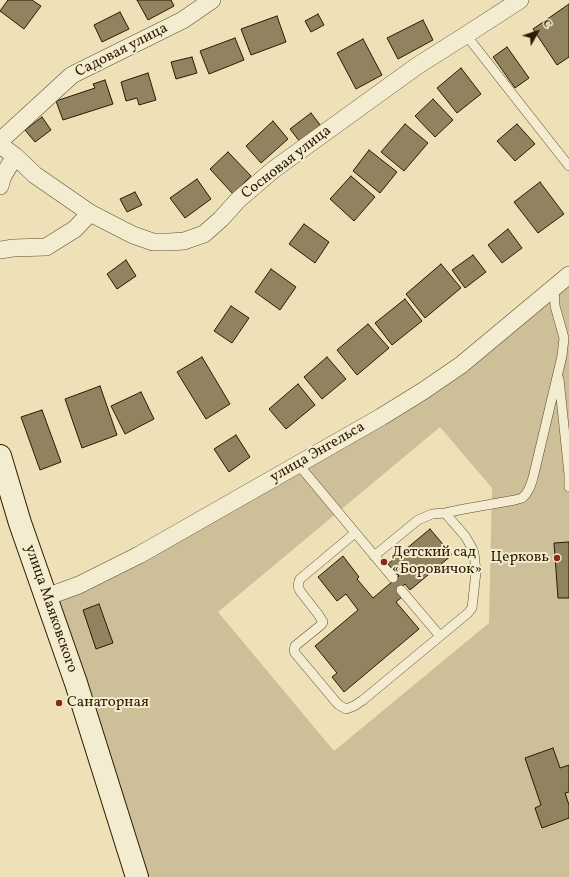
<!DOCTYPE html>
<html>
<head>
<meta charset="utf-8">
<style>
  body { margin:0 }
  #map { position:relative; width:569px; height:877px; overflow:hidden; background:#eee1b7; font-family:Vollkorn,serif }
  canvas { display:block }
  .north { position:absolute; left:517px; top:12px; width:40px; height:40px; -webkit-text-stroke:3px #f4ecd0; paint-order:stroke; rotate:50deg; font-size:11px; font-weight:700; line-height:16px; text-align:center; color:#2c1b01 }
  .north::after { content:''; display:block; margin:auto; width:14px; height:18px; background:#2c1b01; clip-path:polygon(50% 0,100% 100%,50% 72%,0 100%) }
</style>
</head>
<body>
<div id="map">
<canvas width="569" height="877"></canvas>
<div class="north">С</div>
</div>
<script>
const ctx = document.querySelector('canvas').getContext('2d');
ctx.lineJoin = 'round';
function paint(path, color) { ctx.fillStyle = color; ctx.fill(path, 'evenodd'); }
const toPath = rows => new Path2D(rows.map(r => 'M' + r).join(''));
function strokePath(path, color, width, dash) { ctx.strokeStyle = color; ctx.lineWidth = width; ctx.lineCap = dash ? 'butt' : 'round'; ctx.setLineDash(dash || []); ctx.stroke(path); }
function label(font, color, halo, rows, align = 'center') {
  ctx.font = font + ' Vollkorn,serif'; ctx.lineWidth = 4; ctx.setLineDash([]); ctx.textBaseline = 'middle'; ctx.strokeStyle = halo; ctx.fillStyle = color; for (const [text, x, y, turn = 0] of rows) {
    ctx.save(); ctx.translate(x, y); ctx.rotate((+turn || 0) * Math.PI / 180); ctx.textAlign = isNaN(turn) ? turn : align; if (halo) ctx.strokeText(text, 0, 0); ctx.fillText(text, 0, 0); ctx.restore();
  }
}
paint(toPath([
  [569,275,569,877,137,877,46,597,381,417],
  [440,427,492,488,489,623,334,751,218,612]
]), '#cdbf98');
const building = toPath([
  [8,0,32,0,41,6,24,29,0,11,8,0],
  [137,0,171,0,174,6,148,20,137,0],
  [569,4,569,57,557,65,533,29,569,4],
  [120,12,129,29,102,42,94,25,120,12],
  [318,14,324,25,311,32,305,21,318,14],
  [277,16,286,42,251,55,241,29,277,16],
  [423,20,433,40,398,59,387,38,423,20],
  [235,38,244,60,209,74,200,51,235,38],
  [363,39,382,75,356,89,337,53,363,39],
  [507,47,529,78,515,88,493,57,507,47],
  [192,57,197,73,176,79,171,62,192,57],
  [461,68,481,94,457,113,437,88,461,68],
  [148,73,156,100,139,105,137,98,126,101,121,82,148,73],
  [105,80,113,104,63,120,56,101,95,88,93,84,105,80],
  [433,99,453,120,435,137,415,116,433,99],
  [311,113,321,126,300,142,290,129,311,113],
  [42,117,51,130,35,142,25,130,42,117],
  [273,121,288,139,261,163,246,146,273,121],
  [405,124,428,143,404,171,381,152,405,124],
  [517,124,535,144,515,161,497,141,517,124],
  [369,150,397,172,380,193,353,171,369,150],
  [228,152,251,176,233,194,210,169,228,152],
  [351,176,375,197,354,221,330,199,351,176],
  [197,179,211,199,185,218,170,198,197,179],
  [540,182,564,214,538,233,514,202,540,182],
  [135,192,142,205,127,212,120,199,135,192],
  [304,224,329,242,315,263,289,244,304,224],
  [508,229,522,248,502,263,488,245,508,229],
  [473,255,486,272,465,288,452,270,473,255],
  [126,260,136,276,117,289,107,274,126,260],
  [441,264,461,288,425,318,406,294,441,264],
  [271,269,296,287,280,310,255,292,271,269],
  [405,299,422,321,392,345,375,323,405,299],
  [231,306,249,318,232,343,214,331,231,306],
  [368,324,389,348,357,375,337,350,368,324],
  [202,357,230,404,206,419,177,372,202,357],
  [327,357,346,379,322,399,304,377,327,357],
  [298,384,315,405,286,429,269,409,298,384],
  [100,386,117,435,82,448,65,399,100,386],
  [141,392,154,419,125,434,111,406,141,392],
  [42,410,61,462,40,470,21,417,42,410],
  [236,435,250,457,229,472,214,449,236,435],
  [430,529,452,555,410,590,405,584,397,591,402,597,396,602,419,629,344,692,332,677,337,673,315,646,358,610,346,594,337,601,318,577,343,556,359,577,357,579,373,598,399,576,388,564,430,529],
  [569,542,569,598,558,598,554,543,569,542],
  [99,604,113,643,96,649,83,610,99,604],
  [553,748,560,768,569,765,569,792,565,793,569,805,569,818,542,828,535,808,541,805,525,758,553,748]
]);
paint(building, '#918260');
strokePath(building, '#2c1b01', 1);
const lane = toPath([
  [466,35,569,166],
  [559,379,569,474,569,487],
  [298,464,393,578],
  [355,533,300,579,299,581,298,586,300,591,318,614,323,622,321,625,295,646,294,651,295,653,336,702,339,705,346,709,354,706,363,700,468,613,472,608,476,572,474,553,471,546,465,536,445,513],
  [374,556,418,520,432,514,445,513,464,509,515,500,522,498,526,494,530,487,533,478,562,356,564,338,555,306,554,287],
  [401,590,440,636]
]);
const street = toPath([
  [0,141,72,75,183,20,212,0],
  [0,145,15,156,35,175,90,213],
  [0,186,3,176,15,156],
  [0,250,13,248,46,247,75,229,90,213,133,235,153,242,169,242,184,241,204,234,221,219,238,200,273,170,417,66,466,35,520,0],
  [46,597,79,585,139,555,381,417,423,391,461,365,569,275]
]);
const secondary = toPath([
  [0,456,20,523,76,683,137,877]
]);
strokePath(lane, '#5c4c2e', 10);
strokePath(street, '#5c4c2e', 18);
strokePath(secondary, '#2c1b01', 24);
strokePath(lane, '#f4ecd0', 9);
strokePath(street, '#f4ecd0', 17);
strokePath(secondary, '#f4ecd0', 22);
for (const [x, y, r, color] of [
  [557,558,4,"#8f2418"],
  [384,562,4,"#8f2418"],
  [59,703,4,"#8f2418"]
]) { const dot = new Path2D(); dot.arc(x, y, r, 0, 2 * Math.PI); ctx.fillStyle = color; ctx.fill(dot); strokePath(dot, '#f4ecd0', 1.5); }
label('15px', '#2c1b01', '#f4ecd0', [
  ["Садовая улица",122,51,-27],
  ["Сосновая улица",287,163,-38],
  ["улица Энгельса",318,453,-30],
  ["улица Маяковского",50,609,71]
]);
label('15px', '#2c1b01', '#f4ecd0', [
  ["Детский сад",392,553],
  ["«Боровичок»",392,570],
  ["Церковь",549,558,"right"],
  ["Санаторная",67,703]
], 'left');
</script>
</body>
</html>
